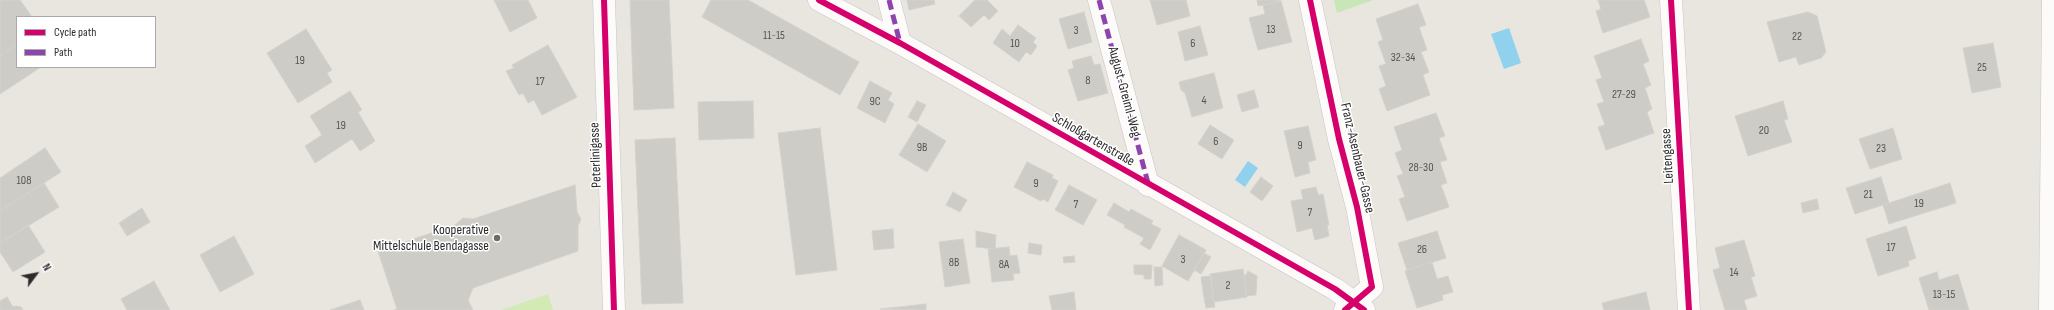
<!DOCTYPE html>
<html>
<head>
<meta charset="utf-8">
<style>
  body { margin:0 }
  #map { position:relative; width:2054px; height:310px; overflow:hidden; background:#e9e6e0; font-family:"Sofia Sans Condensed",sans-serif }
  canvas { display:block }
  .legend { position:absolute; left:16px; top:16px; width:140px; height:52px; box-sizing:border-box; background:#fff; border:1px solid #aaa; margin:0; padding:5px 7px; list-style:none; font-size:12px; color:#2b2b2b }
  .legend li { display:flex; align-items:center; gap:8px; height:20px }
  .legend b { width:20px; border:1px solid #aaa }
  .north { position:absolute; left:16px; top:254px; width:40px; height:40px; -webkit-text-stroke:3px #fff; paint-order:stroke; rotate:58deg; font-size:11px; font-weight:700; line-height:16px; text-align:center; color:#2b2b2b }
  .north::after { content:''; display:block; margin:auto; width:14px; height:18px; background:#2b2b2b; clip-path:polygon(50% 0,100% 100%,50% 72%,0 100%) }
</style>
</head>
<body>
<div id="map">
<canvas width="2054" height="310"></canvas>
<ul class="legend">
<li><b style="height:5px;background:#d6006c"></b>Cycle path</li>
<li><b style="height:5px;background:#8e44ad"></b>Path</li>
</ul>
<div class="north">N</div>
</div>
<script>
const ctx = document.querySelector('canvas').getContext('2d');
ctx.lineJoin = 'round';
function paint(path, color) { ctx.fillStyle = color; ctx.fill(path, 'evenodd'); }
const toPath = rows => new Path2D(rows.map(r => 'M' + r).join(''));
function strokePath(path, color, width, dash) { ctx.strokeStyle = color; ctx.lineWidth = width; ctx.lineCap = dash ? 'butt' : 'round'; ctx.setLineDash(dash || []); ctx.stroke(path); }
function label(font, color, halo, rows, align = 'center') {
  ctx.font = font + ' "Sofia Sans Condensed",sans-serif'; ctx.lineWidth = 3; ctx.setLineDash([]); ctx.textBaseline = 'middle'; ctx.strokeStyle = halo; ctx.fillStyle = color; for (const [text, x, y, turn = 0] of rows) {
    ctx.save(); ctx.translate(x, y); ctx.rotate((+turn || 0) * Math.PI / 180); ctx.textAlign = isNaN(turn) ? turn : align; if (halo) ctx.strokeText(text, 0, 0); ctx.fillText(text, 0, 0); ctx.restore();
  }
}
paint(toPath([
  [1334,0,1373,0,1337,13]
]), '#c8e6b7');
paint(toPath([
  [548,294,553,310,501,310]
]), '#d4eab5');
paint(toPath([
  [1509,28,1521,63,1504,69,1491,34],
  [1248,161,1258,168,1245,187,1235,180]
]), '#90d2ee');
const building = toPath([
  [0,0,20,0,32,17,17,17,17,44,0,56,0,0],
  [494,0,528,0,537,18,510,32,494,0],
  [630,0,669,0,674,108,634,110,630,0],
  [711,0,748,0,859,62,840,95,702,17,711,0],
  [907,0,934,0,935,4,909,10,907,0],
  [975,0,987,0,998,11,989,20,984,15,971,27,959,16,975,0],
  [1150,0,1186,0,1190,16,1157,25,1150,0],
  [1257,0,1279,0,1279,2,1258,6,1257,0],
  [1598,0,1644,0,1650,17,1603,33,1596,11,1601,9,1598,0],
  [1281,1,1292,42,1258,50,1249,18,1265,14,1263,5,1281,1],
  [1418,4,1426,25,1419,27,1427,50,1421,52,1429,72,1423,75,1430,95,1387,111,1379,89,1386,86,1379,66,1386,64,1378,42,1383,40,1376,19,1418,4],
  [1084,12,1092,42,1068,49,1059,19,1084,12],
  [1808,12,1817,16,1826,52,1821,58,1799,65,1796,57,1779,62,1767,22,1808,12],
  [1018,25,1036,38,1033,42,1037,46,1031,55,1026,52,1019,62,993,43,1002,29,1010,36,1018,25],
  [1200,26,1208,55,1185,61,1178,32,1200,26],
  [306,29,332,70,327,73,332,82,298,103,267,53,306,29],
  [1641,39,1649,61,1643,64,1651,85,1645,88,1652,109,1647,112,1654,133,1606,150,1598,127,1605,125,1597,104,1604,102,1596,80,1602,78,1594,56,1641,39],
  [1993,43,2001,87,1972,93,1963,48,1993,43],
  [17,44,17,67,41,67,0,94,0,56,17,44],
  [548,45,577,97,542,115,534,100,528,103,523,93,519,95,506,71,514,68,512,65,548,45],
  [1091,56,1094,65,1100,64,1108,93,1078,101,1068,70,1074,68,1072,61,1091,56],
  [1214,73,1223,108,1192,117,1185,93,1181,90,1179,82,1214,73],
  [870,81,892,93,888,100,894,104,885,123,857,108,870,81],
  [1254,90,1259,107,1242,112,1237,95,1254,90],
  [350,91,362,110,358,112,375,141,360,151,352,139,315,163,305,146,322,135,310,116,350,91],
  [753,101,754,138,699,140,698,102,753,101],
  [917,101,926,105,917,122,908,117,917,101],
  [1783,101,1788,119,1784,120,1792,142,1748,156,1735,116,1783,101],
  [1436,113,1445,136,1439,138,1447,160,1440,162,1447,183,1441,185,1449,207,1407,221,1399,199,1405,197,1397,176,1403,174,1395,153,1402,150,1394,127,1436,113],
  [918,124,946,141,927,172,899,155,918,124],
  [1210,125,1234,140,1222,159,1198,144,1210,125],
  [1308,126,1316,160,1308,162,1310,173,1295,177,1284,131,1308,126],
  [820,128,837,270,796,275,778,133,820,128],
  [1893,128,1902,159,1870,169,1859,139,1893,128],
  [675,138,683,303,642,304,635,140,675,138],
  [45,148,61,172,0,211,0,178,45,148],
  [1027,162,1053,175,1052,178,1058,181,1048,202,1043,199,1041,201,1014,187,1027,162],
  [1261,177,1273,186,1262,201,1250,192,1261,177],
  [1881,177,1889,203,1855,214,1846,188,1881,177],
  [44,183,59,207,0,243,0,211,44,183],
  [1950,183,1956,203,1889,224,1883,205,1950,183],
  [575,185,577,212,581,219,578,226,578,251,473,288,468,300,473,310,394,310,397,309,378,251,455,225,463,218,473,219,575,185],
  [1069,185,1097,200,1083,225,1055,210,1069,185],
  [1316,187,1318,195,1323,194,1329,225,1327,225,1329,236,1315,240,1312,228,1297,232,1291,201,1303,199,1301,190,1316,187],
  [953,192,967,200,960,212,946,205,953,192],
  [1817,199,1819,209,1803,213,1801,203,1817,199],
  [1114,203,1129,212,1131,209,1153,221,1151,224,1161,229,1150,250,1140,244,1144,238,1124,227,1125,225,1107,215,1114,203],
  [142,208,150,222,127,236,119,223,142,208],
  [28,225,45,252,13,272,0,252,0,243,28,225],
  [1906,226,1916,258,1908,261,1909,266,1878,276,1866,239,1906,226],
  [893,229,894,248,874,250,872,231,893,229],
  [976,231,996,235,995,249,976,247,976,231],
  [1437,231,1446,258,1407,270,1398,243,1437,231],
  [1179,235,1206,250,1188,281,1162,266,1179,235],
  [234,236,254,274,220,292,200,255,234,236],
  [963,239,970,283,945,287,939,242,963,239],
  [1744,240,1755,276,1751,277,1757,296,1744,300,1747,310,1725,310,1713,270,1720,268,1715,248,1744,240],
  [1029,243,1042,245,1041,255,1028,253,1029,243],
  [1009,247,1010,256,1017,255,1020,273,1013,274,1014,280,992,282,988,249,1009,247],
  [1204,253,1211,257,1201,274,1194,270,1204,253],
  [1074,256,1075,262,1064,263,1063,257,1074,256],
  [1432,262,1437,279,1448,276,1453,292,1442,295,1443,300,1417,308,1405,271,1432,262],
  [1134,265,1152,265,1151,279,1144,279,1144,275,1134,274,1134,265],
  [1154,267,1162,267,1163,285,1155,286,1154,267],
  [1243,269,1247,297,1214,302,1210,274,1243,269],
  [1248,271,1257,276,1256,295,1246,296,1244,275,1246,275,1248,271],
  [1937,272,1939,280,1958,274,1969,310,1929,310,1919,278,1937,272],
  [1211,276,1213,297,1204,298,1201,277,1211,276],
  [154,281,170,310,127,310,121,299,154,281],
  [1074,292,1076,310,1052,310,1049,296,1074,292],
  [1646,292,1650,310,1604,310,1602,303,1646,292],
  [7,297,13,307,16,306,21,307,23,310,0,310,0,301,7,297],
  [1213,297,1215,307,1206,308,1204,298,1213,297],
  [360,300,364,310,330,310,360,300],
  [926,304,926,310,880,309,926,304]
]);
paint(building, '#ceccc7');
strokePath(building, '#d4d1cc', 1);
const minor = toPath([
  [604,0,614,310],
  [819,0,900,43,1335,289,1364,310],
  [889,0,900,43],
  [1099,0,1148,185],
  [1310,0,1339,139,1357,207,1372,287,1345,310],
  [1671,0,1689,310],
  [2050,310,2053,0]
]);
strokePath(minor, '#c6c5c6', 23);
strokePath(minor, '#fcfbfa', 22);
strokePath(toPath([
  [889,0,900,43],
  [1099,0,1148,183]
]), '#8e44ad', 5, [10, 5]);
strokePath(toPath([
  [604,0,614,310],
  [819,0,900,43,1335,289,1364,310],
  [1310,0,1339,139,1357,207,1372,287,1345,310],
  [1671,0,1689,310]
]), '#d6006c', 6);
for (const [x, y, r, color] of [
  [497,238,4,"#6e6c6a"]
]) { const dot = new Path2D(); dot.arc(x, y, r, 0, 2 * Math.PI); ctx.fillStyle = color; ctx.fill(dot); strokePath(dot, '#fff', 1.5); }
label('12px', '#565554', null, [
  ["13",1271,30],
  ["3",1076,31],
  ["11-15",774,36],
  ["22",1797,37],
  ["10",1015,44],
  ["6",1193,44],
  ["32-34",1403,58],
  ["19",300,61],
  ["25",1982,68],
  ["8",1088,81],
  ["17",540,82],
  ["27-29",1624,95],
  ["4",1204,101],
  ["9C",875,102],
  ["19",341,126],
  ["20",1764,131],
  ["6",1216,142],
  ["9",1300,146],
  ["9B",922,148],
  ["23",1881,149],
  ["28-30",1421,168],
  ["108",24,181],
  ["9",1036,184],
  ["21",1868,195],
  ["19",1919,204],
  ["7",1076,205],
  ["7",1310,213],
  ["17",1891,248],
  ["26",1422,250],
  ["3",1183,260],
  ["8B",954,263],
  ["8A",1004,265],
  ["14",1734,273],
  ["2",1228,286],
  ["13-15",1944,295]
]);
label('14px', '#2b2b2b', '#fff', [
  ["August-Greiml-Weg",1124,92,75],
  ["Schloßgartenstraße",1093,140,30],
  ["Peterlinigasse",596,155,-92],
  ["Leitengasse",1668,156,-93],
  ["Franz-Asenbauer-Gasse",1357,158,77]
]);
label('14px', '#2b2b2b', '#fff', [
  ["Kooperative",489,230],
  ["Mittelschule Bendagasse",489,246]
], 'right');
</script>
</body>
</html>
